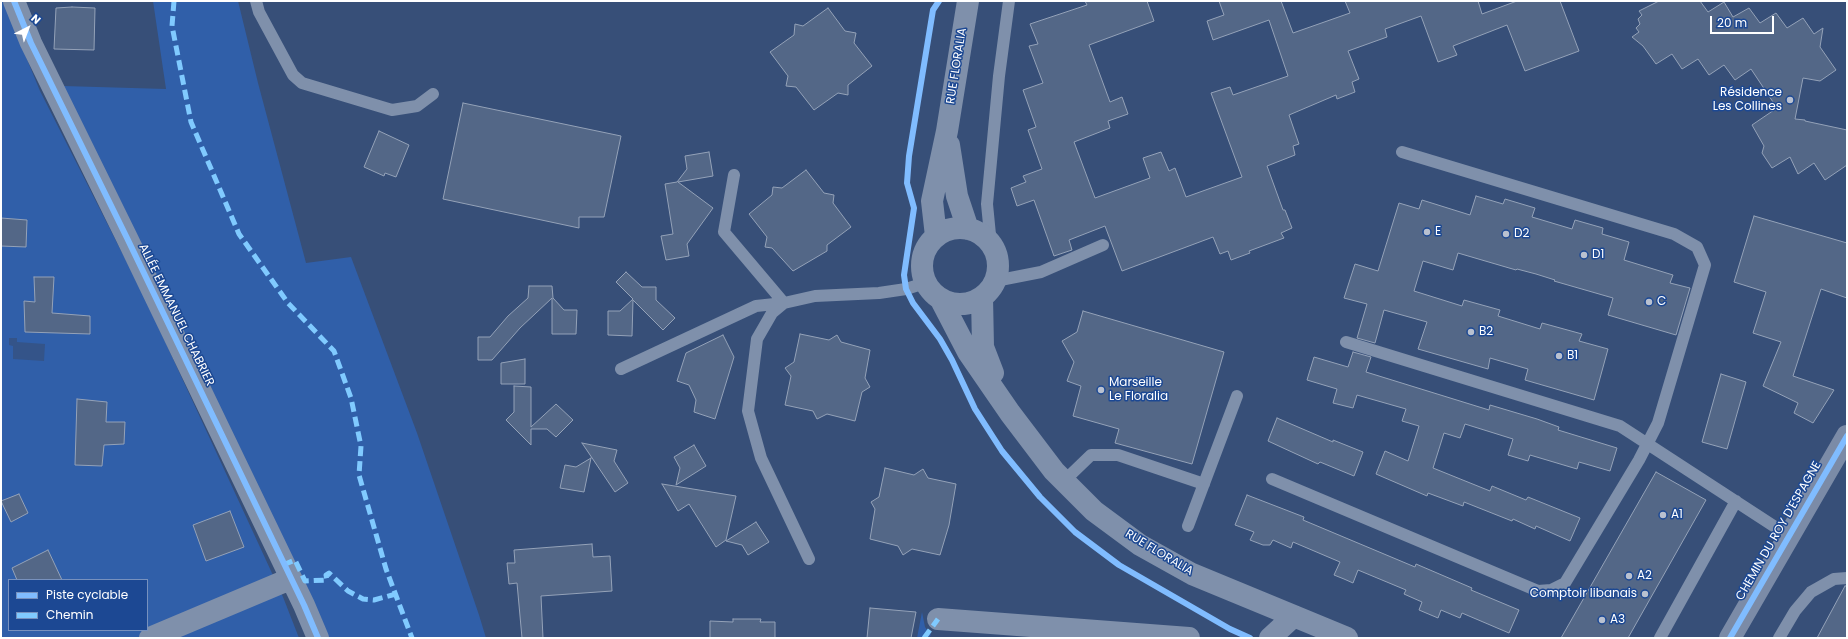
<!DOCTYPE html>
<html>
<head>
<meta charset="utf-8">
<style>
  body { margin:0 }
  #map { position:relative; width:1848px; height:639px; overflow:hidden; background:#374f78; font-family:Poppins,sans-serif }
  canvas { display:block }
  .frame { position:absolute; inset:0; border:2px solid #fff; pointer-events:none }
  .legend { position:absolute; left:8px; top:579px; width:140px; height:52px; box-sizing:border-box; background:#1c4893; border:1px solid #7791be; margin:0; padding:5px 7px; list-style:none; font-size:12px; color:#fff }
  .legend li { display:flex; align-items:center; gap:8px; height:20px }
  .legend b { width:20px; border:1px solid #7791be }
  .north { position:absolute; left:8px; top:8px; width:40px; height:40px; -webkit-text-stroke:3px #1c4893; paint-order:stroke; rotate:42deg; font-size:11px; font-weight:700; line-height:16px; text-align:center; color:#fff }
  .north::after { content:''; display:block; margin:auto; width:14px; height:18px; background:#fff; clip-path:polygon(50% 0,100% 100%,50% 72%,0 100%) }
  .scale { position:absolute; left:1710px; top:16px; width:64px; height:18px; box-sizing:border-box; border:2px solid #fff; border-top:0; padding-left:5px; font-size:12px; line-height:14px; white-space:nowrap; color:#fff; -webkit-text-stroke:3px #1c4893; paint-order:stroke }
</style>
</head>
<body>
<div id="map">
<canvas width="1848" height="639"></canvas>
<div class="frame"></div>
<ul class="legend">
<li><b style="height:5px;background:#80bcff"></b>Piste cyclable</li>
<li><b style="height:5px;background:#80caff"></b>Chemin</li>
</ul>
<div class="north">N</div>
<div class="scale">20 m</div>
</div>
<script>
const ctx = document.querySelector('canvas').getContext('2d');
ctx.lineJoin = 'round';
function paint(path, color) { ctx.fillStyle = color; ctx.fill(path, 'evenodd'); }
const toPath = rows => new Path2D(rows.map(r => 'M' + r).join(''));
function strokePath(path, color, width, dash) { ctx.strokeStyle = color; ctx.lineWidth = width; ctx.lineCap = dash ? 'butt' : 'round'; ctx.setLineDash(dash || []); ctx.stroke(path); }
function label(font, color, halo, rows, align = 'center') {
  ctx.font = font + ' Poppins,sans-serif'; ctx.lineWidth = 3; ctx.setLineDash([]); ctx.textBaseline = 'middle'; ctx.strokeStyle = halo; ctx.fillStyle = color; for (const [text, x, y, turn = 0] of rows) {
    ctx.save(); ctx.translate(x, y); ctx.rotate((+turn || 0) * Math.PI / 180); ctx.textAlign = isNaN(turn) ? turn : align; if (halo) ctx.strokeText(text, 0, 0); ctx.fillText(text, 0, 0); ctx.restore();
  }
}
paint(toPath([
  [1,1,3,1,40,91,145,298,283,597,299,638,1,638],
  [9,580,147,580,147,630,9,630],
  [153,1,238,1,258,83,306,263,351,257,417,433,479,615,486,638,325,638,63,86,166,89],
  [922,612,925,627,931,635,928,638,917,638]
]), '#305fa9');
paint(toPath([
  [9,338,17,338,17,342,45,344,44,361,13,359,13,346,9,345]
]), '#345489');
const building = toPath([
  [1085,1,1147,1,1154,21,1089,45,1110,102,1122,97,1128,114,1108,121,1110,128,1074,142,1095,198,1150,178,1143,158,1161,152,1169,171,1175,168,1186,197,1242,177,1211,93,1230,87,1233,95,1288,76,1269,20,1213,40,1207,21,1224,15,1219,1,1281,1,1293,33,1350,13,1345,1,1478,1,1482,14,1517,1,1560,1,1579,51,1525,71,1507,25,1453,46,1457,55,1438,62,1421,16,1385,29,1387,37,1348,51,1359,79,1352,82,1355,92,1337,99,1336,95,1289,115,1299,144,1293,146,1295,155,1267,166,1283,210,1285,210,1292,228,1281,233,1284,238,1249,251,1250,253,1231,260,1228,251,1220,254,1213,237,1122,271,1105,226,1069,240,1072,250,1054,256,1034,200,1017,206,1011,188,1026,182,1023,176,1042,169,1028,130,1036,127,1023,90,1043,83,1029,46,1038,44,1030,24,1087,5,1085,1],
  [1659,1,1700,1,1708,12,1724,2,1733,17,1749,8,1760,23,1776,13,1787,28,1803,18,1814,34,1823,28,1820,47,1836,70,1820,81,1803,78,1795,119,1805,120,1805,121,1847,130,1847,165,1825,180,1814,163,1798,174,1790,157,1772,168,1762,153,1764,146,1752,125,1777,108,1751,69,1735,80,1724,65,1709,75,1698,59,1682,69,1672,54,1656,64,1643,46,1632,37,1639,32,1636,28,1640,24,1638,19,1642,15,1639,11,1659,1],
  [72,7,95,8,94,50,54,49,56,8,72,7],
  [828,8,845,31,856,33,854,43,872,66,848,85,848,95,838,93,814,110,796,87,786,86,788,76,770,52,794,35,795,24,803,26,828,8],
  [463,103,621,136,604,217,579,217,579,228,443,199,463,103],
  [379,131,409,145,396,177,385,173,384,176,364,167,379,131],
  [709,152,713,176,678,182,713,208,687,244,689,256,666,260,661,236,673,234,665,184,677,182,687,169,685,156,709,152],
  [806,170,824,193,834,195,833,203,851,227,827,245,827,251,793,271,772,248,765,247,767,237,749,214,772,195,773,187,782,188,806,170],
  [1476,196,1503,204,1505,199,1535,208,1532,217,1572,229,1575,220,1603,228,1602,234,1629,242,1624,260,1673,275,1670,283,1690,288,1676,335,1608,315,1613,298,1554,281,1555,280,1536,274,1517,269,1516,270,1458,253,1453,270,1423,261,1414,291,1462,306,1464,300,1500,310,1498,316,1540,329,1542,323,1582,334,1579,341,1608,349,1594,400,1525,380,1528,369,1490,358,1488,369,1418,349,1427,322,1384,310,1375,343,1357,338,1367,304,1344,298,1355,264,1378,271,1399,203,1419,209,1422,200,1470,215,1476,196],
  [1754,216,1847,243,1847,298,1821,289,1793,376,1834,390,1813,423,1794,413,1798,403,1763,386,1781,342,1753,333,1766,292,1734,282,1754,216],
  [1,218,27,220,26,247,1,246,1,218],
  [626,272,642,287,656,287,656,300,675,318,663,330,633,300,632,336,608,335,608,311,620,311,633,299,616,282,626,272],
  [34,277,54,277,52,313,90,316,90,334,25,332,24,301,35,302,34,277],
  [529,286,552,286,553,298,564,310,577,310,576,334,552,334,552,298,520,328,492,360,478,360,478,337,490,337,508,316,528,298,529,286],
  [1083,311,1224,352,1192,464,1115,443,1119,429,1073,416,1081,386,1067,381,1074,362,1062,341,1077,332,1083,311],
  [800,334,829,340,837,335,841,342,870,350,865,378,870,387,862,392,855,421,827,414,817,419,813,411,785,405,791,376,785,368,794,362,800,334],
  [723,335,734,357,715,419,694,412,696,400,689,385,677,381,686,353,723,335],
  [1353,352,1371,357,1366,372,1489,410,1490,405,1537,419,1559,427,1558,430,1617,448,1610,471,1579,462,1577,469,1530,455,1528,461,1508,455,1513,439,1465,424,1460,438,1444,433,1433,468,1490,491,1492,486,1526,500,1528,497,1580,518,1570,541,1536,526,1535,529,1513,519,1512,521,1464,502,1463,506,1428,493,1427,496,1376,474,1385,451,1408,461,1419,426,1402,421,1406,409,1357,395,1353,408,1333,403,1337,389,1307,380,1314,357,1348,367,1353,352],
  [525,359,525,384,501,384,501,363,525,359],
  [1721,374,1746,382,1727,449,1702,442,1721,374],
  [514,386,531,387,531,427,556,404,573,420,556,437,547,429,531,429,531,445,506,420,514,412,514,386],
  [77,399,107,402,106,422,125,422,124,444,104,445,102,466,75,465,77,399],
  [1277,418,1333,442,1333,440,1363,452,1354,476,1320,462,1318,464,1268,441,1277,418],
  [582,443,617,450,614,461,628,483,615,492,582,443],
  [694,445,706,466,676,485,680,468,674,457,694,445],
  [591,458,584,492,560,488,565,465,576,467,591,458],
  [885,468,914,475,923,469,928,478,956,484,949,525,940,555,912,549,903,555,898,546,870,539,875,509,871,502,879,497,885,468],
  [1656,472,1706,500,1628,638,1561,638,1656,472],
  [662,484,736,496,726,540,716,547,689,504,678,511,662,484],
  [19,494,28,513,11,522,1,501,19,494],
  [1247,495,1304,517,1303,520,1415,567,1416,564,1472,588,1471,590,1519,610,1509,633,1462,613,1460,618,1441,610,1438,618,1419,610,1422,602,1404,594,1406,590,1358,570,1353,583,1344,579,1334,575,1340,562,1293,542,1291,548,1273,540,1270,545,1263,545,1250,540,1254,532,1235,525,1247,495],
  [230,511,244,547,206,561,193,525,230,511],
  [756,522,769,542,748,555,742,545,726,541,756,522],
  [592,544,593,557,610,556,612,591,541,596,543,638,522,638,517,583,509,584,507,563,515,563,514,550,592,544],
  [48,550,62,580,17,580,12,568,48,550],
  [1845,586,1847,586,1847,638,1817,638,1845,586],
  [870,608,916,612,911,638,867,638,870,608],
  [733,619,761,619,760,622,775,622,775,638,710,638,710,621,733,622,733,619]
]);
paint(building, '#536787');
strokePath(building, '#94a2b8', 1);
strokePath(toPath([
  [256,1,259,12,293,75,302,83,392,110,417,106,433,94],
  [734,175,724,232,784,303],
  [991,245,987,204,999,76,1009,1],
  [995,281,1041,272,1103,245],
  [1346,342,1620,426,1789,536],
  [621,369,756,306,784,303],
  [1272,479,1538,591,1551,590,1565,583,1639,460,1658,423,1705,265,1697,247,1674,234,1402,152],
  [1063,482,1091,455,1118,455,1204,484],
  [1188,526,1237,396],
  [809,559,761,458,748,411,757,339,772,313,784,303,815,296,879,293,906,289,925,283],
  [1660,638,1736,501],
  [1779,638,1795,611,1811,592,1834,579,1847,578]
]), '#7f90ab', 12);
strokePath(toPath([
  [14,1,31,43,127,238,304,605,318,638],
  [949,145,957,196,968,229],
  '922 266a38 38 0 1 1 76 0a38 38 0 1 1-76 0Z',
  [936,236,932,201,947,131,968,1],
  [982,297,983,347,993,373],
  [941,300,968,352,1010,413,1054,471,1094,511,1140,545,1192,574,1347,638],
  [938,619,1189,638],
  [150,638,290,579],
  [1270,638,1294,616]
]), '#7f90ab', 22);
strokePath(toPath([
  [1730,638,1847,436]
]), '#7b8ba7', 22);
strokePath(toPath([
  [174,1,172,26,191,122,239,234,288,303,334,351,351,398,361,446,359,475,386,569,412,638],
  [283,565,295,560,305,581,327,580,326,575,329,573,348,591,363,599,374,600,396,594],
  [924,638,938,619]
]), '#80caff', 5, [10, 5]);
strokePath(toPath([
  [14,1,31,43,127,238,304,605,318,638],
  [939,1,933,10,909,156,907,183,914,208,904,275,906,289,913,303,940,339,952,360,975,409,1002,451,1040,497,1075,532,1119,565,1230,629,1250,638],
  [1730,638,1847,436]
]), '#80bcff', 6);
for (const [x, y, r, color] of [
  [1790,100,4,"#b9c1d0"],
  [1427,232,4,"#b9c1d0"],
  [1506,234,4,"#b9c1d0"],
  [1584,255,4,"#b9c1d0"],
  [1649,302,4,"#b9c1d0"],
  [1471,332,4,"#b9c1d0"],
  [1559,356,4,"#b9c1d0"],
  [1101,390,4,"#b9c1d0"],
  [1663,515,4,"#b9c1d0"],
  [1629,576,4,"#b9c1d0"],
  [1645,594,4,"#b9c1d0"],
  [1602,620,4,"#b9c1d0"]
]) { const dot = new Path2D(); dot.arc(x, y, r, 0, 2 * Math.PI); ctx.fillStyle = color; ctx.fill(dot); strokePath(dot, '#1c4893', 1.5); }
label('12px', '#fff', '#1c4893', [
  ["RUE FLORALIA",957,66,-81],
  ["ALLÉE EMMANUEL CHABRIER",176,315,64],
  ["CHEMIN DU ROY D'ESPAGNE",1779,531,-60],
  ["RUE FLORALIA",1159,553,31]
]);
label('12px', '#fff', '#1c4893', [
  ["Résidence",1782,93,"right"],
  ["Les Collines",1782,107,"right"],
  ["E",1435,232],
  ["D2",1514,234],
  ["D1",1592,255],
  ["C",1657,302],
  ["B2",1479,332],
  ["B1",1567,356],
  ["Marseille",1109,383],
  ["Le Floralia",1109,397],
  ["A1",1671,515],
  ["A2",1637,576],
  ["Comptoir libanais",1637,594,"right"],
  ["A3",1610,620]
], 'left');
</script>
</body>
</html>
